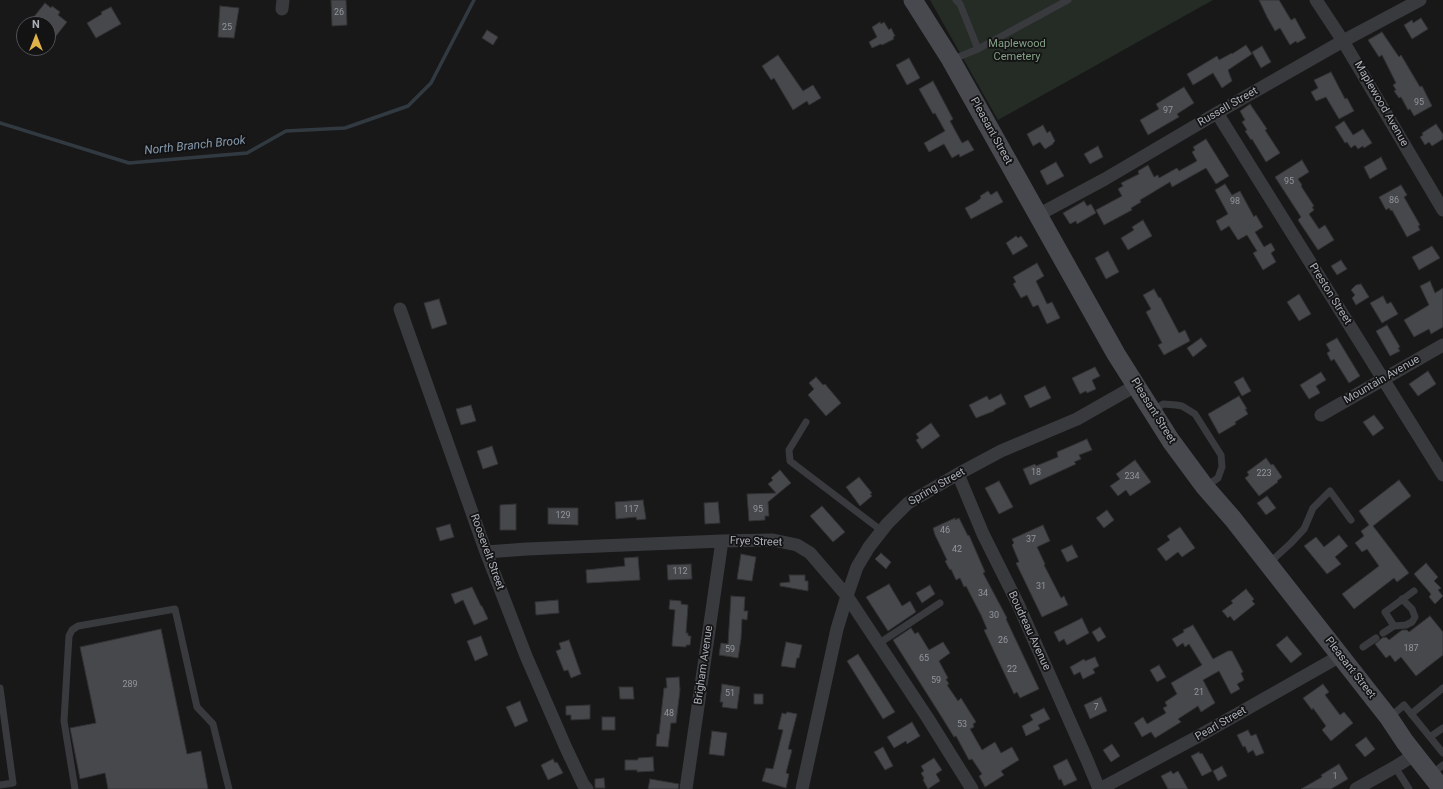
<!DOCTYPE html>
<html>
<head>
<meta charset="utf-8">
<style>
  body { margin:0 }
  #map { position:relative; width:1443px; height:789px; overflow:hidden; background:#181819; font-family:Roboto,sans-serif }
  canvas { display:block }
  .north { position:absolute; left:16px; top:16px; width:40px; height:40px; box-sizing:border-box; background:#131314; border:1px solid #505156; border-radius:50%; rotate:0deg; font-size:11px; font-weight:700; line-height:16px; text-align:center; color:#abafb8 }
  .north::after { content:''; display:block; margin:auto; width:14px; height:18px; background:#dfb24a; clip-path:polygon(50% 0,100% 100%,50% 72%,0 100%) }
</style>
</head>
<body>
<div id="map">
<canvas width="1443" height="789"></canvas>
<div class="north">N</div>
</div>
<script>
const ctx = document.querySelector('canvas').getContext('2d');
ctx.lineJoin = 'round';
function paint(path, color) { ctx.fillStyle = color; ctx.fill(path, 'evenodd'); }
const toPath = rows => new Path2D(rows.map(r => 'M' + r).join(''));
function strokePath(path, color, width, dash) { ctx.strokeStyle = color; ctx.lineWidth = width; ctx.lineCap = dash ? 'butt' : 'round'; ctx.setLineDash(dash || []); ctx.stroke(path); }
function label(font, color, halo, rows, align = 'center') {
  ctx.font = font + ' Roboto,sans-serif'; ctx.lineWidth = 3.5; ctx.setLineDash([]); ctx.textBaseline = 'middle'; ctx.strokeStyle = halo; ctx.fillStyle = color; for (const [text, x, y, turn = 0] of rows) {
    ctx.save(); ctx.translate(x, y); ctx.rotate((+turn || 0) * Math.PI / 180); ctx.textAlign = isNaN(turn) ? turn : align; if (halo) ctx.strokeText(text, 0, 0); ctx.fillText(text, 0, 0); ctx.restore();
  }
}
paint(toPath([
  [930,0,1213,0,998,120]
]), '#242c25');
strokePath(toPath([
  [0,123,129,163,247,153,286,131,345,128,408,106,431,83,474,0]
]), '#323a41', 3.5);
const building = toPath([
  [331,0,346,0,347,25,332,26,331,0],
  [1259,0,1279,0,1291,20,1295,18,1306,38,1297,43,1296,41,1290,45,1280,28,1275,31,1267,17,1259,0],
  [45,3,51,8,52,6,60,12,58,15,67,22,56,36,48,30,48,24,40,24,33,18,45,3],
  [220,6,239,8,234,38,218,37,220,6],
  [111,7,121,24,96,38,87,23,102,14,101,12,111,7],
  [1421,18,1428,29,1412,39,1404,25,1412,20,1413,23,1421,18],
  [880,22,881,24,884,22,889,30,891,28,895,36,893,37,894,39,882,45,881,44,872,48,869,42,877,37,872,27,880,22],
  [487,30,498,37,493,45,482,38,487,30],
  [1382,32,1399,57,1401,55,1420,87,1422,86,1432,106,1414,116,1410,109,1408,110,1401,97,1399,98,1394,91,1396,90,1393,85,1396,83,1382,55,1379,57,1368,40,1382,32],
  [1246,45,1252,54,1228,70,1232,81,1222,88,1213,73,1193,85,1187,74,1217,56,1219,60,1232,53,1232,54,1246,45],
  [1262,46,1271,62,1261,68,1252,52,1262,46],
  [778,55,803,91,813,85,821,98,809,105,807,101,793,110,774,78,771,80,762,66,778,55],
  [909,58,920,78,907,85,896,65,909,58],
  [1331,72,1345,99,1347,98,1354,111,1339,119,1326,97,1316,101,1311,92,1318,88,1314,80,1331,72],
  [933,81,953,119,950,121,962,143,968,140,974,150,960,157,959,154,952,158,944,144,929,152,924,143,945,131,935,113,933,114,919,89,933,81],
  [1184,87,1194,103,1177,114,1179,117,1148,135,1140,120,1159,109,1156,104,1184,87],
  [1250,104,1267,129,1265,130,1280,153,1266,162,1252,139,1251,140,1245,131,1247,130,1242,122,1245,120,1240,111,1250,104],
  [1344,121,1353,135,1363,129,1372,143,1364,148,1363,146,1358,149,1355,145,1351,148,1347,142,1345,143,1335,127,1344,121],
  [1436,124,1443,134,1443,139,1432,146,1429,142,1425,145,1420,137,1423,135,1422,133,1436,124],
  [1043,125,1047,133,1050,131,1055,141,1053,143,1053,144,1045,149,1040,142,1033,146,1027,134,1043,125],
  [1206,139,1229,176,1216,184,1206,168,1172,187,1170,182,1140,200,1141,202,1131,208,1132,210,1104,225,1096,210,1122,196,1118,189,1123,186,1121,183,1139,174,1138,171,1148,165,1154,177,1158,175,1159,178,1177,168,1179,171,1197,161,1192,152,1195,150,1193,147,1206,139],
  [1098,146,1103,157,1090,164,1084,154,1098,146],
  [1381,157,1387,169,1370,179,1364,167,1381,157],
  [1302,160,1309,172,1298,179,1302,185,1301,186,1314,206,1312,207,1314,210,1309,214,1319,229,1325,225,1334,240,1318,250,1298,220,1301,217,1275,177,1302,160],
  [1056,162,1064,176,1047,185,1040,171,1056,162],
  [1225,184,1232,195,1240,191,1254,217,1256,215,1263,227,1255,232,1264,247,1271,243,1275,250,1271,253,1276,262,1263,270,1253,253,1257,251,1247,235,1238,240,1229,226,1221,231,1216,221,1228,214,1215,190,1225,184],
  [1401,185,1407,195,1404,197,1420,225,1418,226,1420,230,1407,237,1392,210,1391,211,1389,208,1386,210,1379,197,1401,185],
  [988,191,991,195,997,191,1003,202,971,219,965,208,976,202,981,198,980,196,988,191],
  [1084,201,1087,206,1091,204,1096,213,1077,224,1076,221,1070,224,1063,213,1084,201],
  [1143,220,1152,236,1128,250,1121,238,1134,230,1132,227,1143,220],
  [1016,236,1018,238,1021,236,1028,246,1013,255,1006,243,1016,236],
  [1432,246,1440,258,1419,270,1412,257,1432,246],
  [1108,251,1119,272,1106,279,1095,258,1108,251],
  [1341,260,1347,269,1337,275,1331,266,1341,260],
  [1037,263,1044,276,1036,281,1047,304,1052,302,1060,318,1047,324,1038,305,1033,307,1027,295,1021,298,1013,284,1016,282,1013,277,1037,263],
  [1430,281,1435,293,1443,288,1443,327,1431,334,1429,329,1414,337,1404,320,1429,305,1420,286,1430,281],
  [1361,284,1369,297,1356,305,1352,298,1355,295,1351,290,1356,285,1361,284],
  [1154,289,1159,298,1160,297,1179,333,1185,330,1190,341,1164,355,1158,345,1162,343,1146,312,1151,309,1143,295,1154,289],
  [1299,294,1311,314,1299,321,1287,302,1299,294],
  [1383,296,1387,304,1391,302,1398,314,1382,323,1370,303,1383,296],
  [439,299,447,324,432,329,424,303,439,299],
  [1387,325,1400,347,1398,348,1400,351,1390,356,1376,331,1387,325],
  [1201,338,1207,346,1193,357,1187,348,1201,338],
  [1337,338,1360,376,1349,383,1334,359,1331,361,1327,353,1330,351,1326,344,1337,338],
  [1095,367,1100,376,1092,380,1096,389,1087,393,1086,391,1080,394,1072,378,1095,367],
  [1428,371,1436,384,1418,396,1409,384,1428,371],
  [1321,372,1326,380,1316,386,1320,393,1309,399,1300,385,1321,372],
  [816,377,823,385,825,384,841,403,826,416,808,395,814,389,809,383,816,377],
  [1243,377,1251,391,1242,396,1234,382,1243,377],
  [1045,386,1051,398,1030,408,1024,396,1045,386],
  [1001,394,1006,404,994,410,994,411,976,418,969,405,987,396,989,400,1001,394],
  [1239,396,1247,409,1245,409,1248,414,1235,422,1236,424,1219,434,1208,414,1239,396],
  [471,405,476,421,461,425,456,409,471,405],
  [1374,415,1384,428,1373,436,1363,422,1374,415],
  [931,423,940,436,922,449,916,440,919,438,916,434,931,423],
  [1087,439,1092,450,1079,455,1081,459,1074,462,1076,464,1030,485,1023,469,1035,464,1036,466,1058,457,1057,452,1087,439],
  [492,446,498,464,483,469,477,451,492,446],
  [1266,458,1271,465,1273,464,1282,477,1277,481,1278,482,1259,496,1245,478,1249,475,1247,472,1266,458],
  [1135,460,1151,482,1130,496,1126,490,1118,496,1110,486,1120,479,1116,474,1135,460],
  [780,470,791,483,768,502,769,516,765,516,765,520,749,521,747,494,776,493,768,484,773,480,771,478,780,470],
  [859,477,872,493,870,494,872,496,860,506,846,487,859,477],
  [1399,480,1411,496,1373,526,1409,573,1397,582,1394,578,1354,609,1342,594,1379,566,1367,549,1362,552,1355,543,1364,536,1361,531,1369,525,1359,511,1399,480],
  [999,481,1013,507,999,514,985,488,999,481],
  [1267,496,1276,508,1266,515,1257,503,1267,496],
  [643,500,646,519,637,520,636,517,616,519,615,502,643,500],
  [718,502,720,523,705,524,704,503,718,502],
  [516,504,516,530,500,530,500,505,516,504],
  [822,506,845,532,833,542,810,516,822,506],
  [548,508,578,508,578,525,548,524,548,508],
  [1107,510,1114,520,1104,528,1096,518,1107,510],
  [955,518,955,520,959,518,968,536,969,535,985,572,983,573,1007,618,1006,619,1039,689,1020,698,1017,692,1014,694,984,630,987,629,981,615,966,586,964,587,960,578,956,580,951,569,950,570,945,561,947,560,935,535,933,528,955,518],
  [450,524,454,537,440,541,436,528,450,524],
  [1043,525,1050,541,1037,547,1045,564,1044,565,1061,598,1064,596,1068,605,1042,617,1016,563,1019,562,1012,545,1014,543,1012,539,1043,525],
  [1180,527,1195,548,1182,557,1178,552,1166,561,1157,549,1170,540,1167,536,1180,527],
  [1339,535,1348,546,1335,557,1341,564,1327,574,1304,546,1316,537,1324,547,1339,535],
  [1072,545,1078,557,1067,562,1061,550,1072,545],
  [881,553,891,562,886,569,875,559,881,553],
  [741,554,756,557,752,581,737,579,741,554],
  [638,557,640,580,587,583,586,570,625,566,624,558,638,557],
  [1426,563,1438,577,1434,581,1441,588,1438,590,1443,596,1435,604,1429,597,1431,594,1414,574,1426,563],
  [691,564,692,579,668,580,667,565,691,564],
  [789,575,805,575,805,581,808,581,808,591,780,586,780,583,790,582,789,575],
  [889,584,902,606,910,601,916,612,888,631,866,597,889,584],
  [930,585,935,594,922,603,916,593,930,585],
  [472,587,481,606,482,606,488,619,474,625,463,600,455,604,451,594,472,587],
  [1246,589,1254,599,1252,601,1255,604,1234,621,1230,616,1228,618,1222,611,1233,603,1231,601,1246,589],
  [731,596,745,597,744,611,748,611,747,620,742,619,741,639,738,658,719,655,721,643,728,644,731,596],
  [558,600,559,613,536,615,535,602,558,600],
  [670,600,681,601,681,604,688,605,686,633,688,633,688,636,691,636,690,645,686,645,686,647,672,646,675,610,669,609,670,600],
  [1430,616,1443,632,1443,655,1416,676,1401,657,1395,662,1390,655,1386,658,1375,644,1382,638,1386,637,1389,640,1402,630,1407,630,1409,632,1430,616],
  [1082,618,1089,633,1067,645,1064,639,1059,642,1054,632,1082,618],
  [1193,625,1213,659,1228,651,1232,651,1243,672,1241,673,1244,680,1237,684,1240,689,1231,694,1219,671,1203,680,1215,703,1201,712,1198,706,1178,719,1181,722,1155,738,1151,732,1142,737,1134,723,1143,717,1147,724,1166,713,1163,708,1167,706,1165,702,1177,694,1171,683,1202,665,1189,644,1185,647,1183,643,1177,647,1172,639,1184,632,1183,630,1193,625],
  [1100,627,1106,637,1098,642,1092,632,1100,627],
  [911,628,915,634,918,632,929,650,943,642,950,653,939,661,948,678,946,679,949,684,947,685,958,701,961,698,976,722,973,724,974,727,970,729,982,750,995,742,1001,753,1012,747,1019,760,1001,771,1004,775,985,787,979,776,982,774,972,759,969,760,956,736,954,737,941,716,893,640,911,628],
  [161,629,187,754,201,751,208,789,108,789,105,773,80,779,70,728,96,723,80,647,161,629],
  [481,636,488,655,475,661,467,641,481,636],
  [1287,636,1302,654,1291,663,1276,645,1287,636],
  [569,640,581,674,571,678,568,670,564,671,556,651,561,649,559,643,569,640],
  [786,642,802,645,799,658,797,658,795,668,781,666,786,642],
  [858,654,895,712,883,719,847,661,858,654],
  [1095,657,1099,666,1093,669,1095,673,1083,679,1080,672,1074,675,1070,667,1084,659,1085,661,1095,657],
  [1159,665,1166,677,1157,682,1150,670,1159,665],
  [679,677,680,690,676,723,671,723,668,747,656,746,657,734,659,734,664,688,667,688,666,678,679,677],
  [722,684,740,687,737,709,722,707,723,702,720,702,722,684],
  [1323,684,1329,692,1325,695,1340,715,1344,712,1353,723,1331,741,1322,730,1326,726,1313,708,1312,710,1303,698,1323,684],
  [619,687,633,687,634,699,620,699,619,687],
  [754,694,763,694,763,704,754,704,754,694],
  [1101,697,1107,711,1090,719,1084,705,1101,697],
  [520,701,528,721,515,727,506,707,520,701],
  [590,705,590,719,571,720,571,715,566,715,566,706,590,705],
  [1044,708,1050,719,1038,725,1040,729,1026,736,1022,726,1033,720,1030,715,1044,708],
  [787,712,797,714,788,749,792,750,786,773,789,774,786,788,762,781,766,768,773,769,783,730,778,729,782,713,786,714,787,712],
  [602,717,615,717,615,730,602,730,602,717],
  [912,722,920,736,907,744,906,741,894,748,887,737,912,722],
  [1248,730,1251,736,1256,734,1264,753,1256,756,1253,750,1248,753,1245,746,1243,747,1237,735,1248,730],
  [712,731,727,733,724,756,709,754,712,731],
  [1366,737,1375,749,1365,757,1355,745,1366,737],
  [1112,744,1120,756,1111,762,1103,750,1112,744],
  [883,747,893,766,885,770,874,752,883,747],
  [1199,752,1200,754,1202,753,1212,771,1202,776,1191,756,1199,752],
  [653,757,654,771,637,772,637,770,625,770,625,760,638,760,638,758,653,757],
  [934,758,942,770,936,774,940,781,928,789,923,780,924,778,921,773,924,771,921,766,934,758],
  [553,759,555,763,557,762,563,773,548,780,541,765,553,759],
  [1067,759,1077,780,1064,786,1061,779,1059,780,1053,766,1067,759],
  [1339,764,1348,779,1331,789,1301,789,1322,777,1321,775,1339,764],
  [1222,766,1227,776,1218,781,1213,771,1222,766],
  [1171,771,1173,774,1178,771,1188,789,1168,789,1161,776,1171,771],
  [604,778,605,788,595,788,595,779,604,778],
  [650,779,679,784,678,789,648,789,650,779]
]);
paint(building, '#47484c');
strokePath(building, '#323235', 1);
strokePath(toPath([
  [956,0,960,4,978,49,1068,0],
  [951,60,978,49],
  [1152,412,1163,404,1176,405,1182,406,1195,414,1221,455,1222,467,1218,478,1205,487],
  [806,422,789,450,790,461,882,531],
  [1268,564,1290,544,1304,529,1313,508,1330,491,1351,520],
  [1394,626,1406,625,1412,622,1415,617,1412,609,1402,599],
  [1383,633,1394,626,1385,612,1414,591],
  [878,644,940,603],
  [1363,647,1376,638],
  [0,688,13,783,0,785],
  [1411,714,1443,688],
  [1389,718,1404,705,1443,753],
  [1430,737,1443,728],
  [1395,767,1409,789],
  [1431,775,1443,765],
  [75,789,64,721,69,636,72,630,78,626,175,609,197,707,213,724,229,789]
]), '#393a3e', 7);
strokePath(toPath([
  [1316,0,1343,41,1443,210],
  [282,9,283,0],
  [1217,113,1443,475],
  [1038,215,1105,179,1217,113,1343,41,1420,0],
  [400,309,486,552,526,656,566,748,583,784,587,789],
  [1321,415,1443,345],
  [958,474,983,534,1018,604,1087,760,1099,789],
  [486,552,527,549,722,541,773,540,797,545,810,553,847,596,927,717,972,789],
  [686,789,722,541],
  [802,789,837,629,847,596,857,567,869,547,887,524,908,503,958,474,1001,451,1077,419,1135,386],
  [1100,789,1197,737,1340,656],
  [1356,789,1395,767,1414,755]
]), '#393a3e', 13);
strokePath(toPath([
  [913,0,951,60,1116,354,1171,441,1205,487,1233,519,1389,718,1405,742,1442,789]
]), '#47494e', 19);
label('9px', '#92959d', null, [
  ["26",339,13],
  ["25",227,28],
  ["95",1419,103],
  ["97",1168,111],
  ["95",1289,182],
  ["86",1394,201],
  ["98",1235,202],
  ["18",1036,473],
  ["223",1264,474],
  ["234",1132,477],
  ["117",631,510],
  ["95",758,510],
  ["129",563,516],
  ["46",945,531],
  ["37",1031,540],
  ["42",957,550],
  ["112",680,572],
  ["31",1041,587],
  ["34",983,594],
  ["30",994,616],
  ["26",1003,641],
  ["187",1411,649],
  ["59",730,650],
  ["65",924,659],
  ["22",1012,670],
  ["59",936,681],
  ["289",130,685],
  ["21",1199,693],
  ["51",730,694],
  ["7",1096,708],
  ["48",669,714],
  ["53",962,725],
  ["1",1335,777]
]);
label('11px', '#84a187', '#131314', [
  ["Maplewood",1017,44],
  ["Cemetery",1017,57]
]);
label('11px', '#abafb8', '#131314', [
  ["Maplewood Avenue",1381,104,60],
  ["Russell Street",1228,107,-30],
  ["Pleasant Street",991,131,61],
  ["Preston Street",1330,294,58],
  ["Mountain Avenue",1382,380,-30],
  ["Pleasant Street",1153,411,58],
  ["Spring Street",937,487,-30],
  ["Frye Street",756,542,2],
  ["Roosevelt Street",487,552,70],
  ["Boudreau Avenue",1029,631,65],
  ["Brigham Avenue",704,665,-82],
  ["Pleasant Street",1350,668,52],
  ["Pearl Street",1221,724,-30]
]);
label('italic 12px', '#869baf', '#131314', [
  ["North Branch Brook",195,146,-6]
]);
</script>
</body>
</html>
